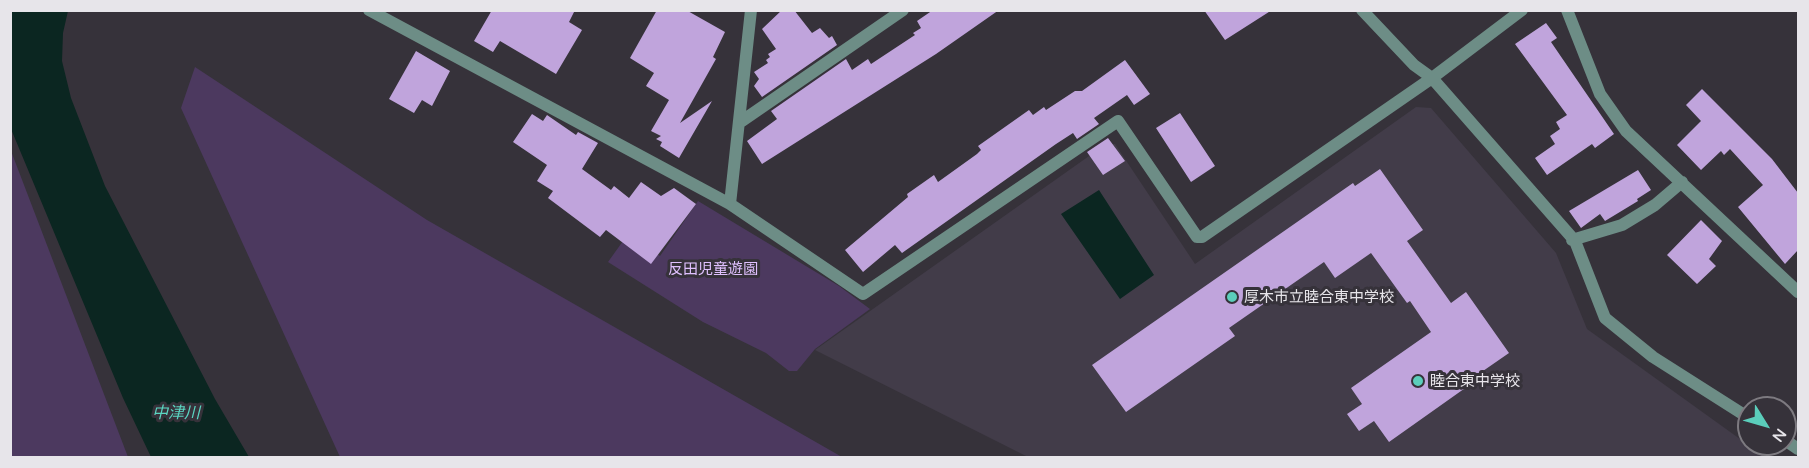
<!DOCTYPE html>
<html>
<head>
<meta charset="utf-8">
<style>
  body { margin:0 }
  #map { position:relative; width:1809px; height:468px; overflow:hidden; background:#36323a; font-family:Quicksand,sans-serif }
  canvas { display:block }
  .frame { position:absolute; inset:0; border:12px solid #e7e5ea; pointer-events:none }
  .north { position:absolute; left:1737px; top:396px; width:60px; height:60px; box-sizing:border-box; background:#36323a; border:2px solid #7d7a80; border-radius:50%; rotate:127deg; font-size:16px; font-weight:700; line-height:24px; text-align:center; color:#e7e5ea }
  .north::after { content:''; display:block; margin:auto; width:21px; height:27px; background:#5bcebb; clip-path:polygon(50% 0,100% 100%,50% 72%,0 100%) }
</style>
</head>
<body>
<div id="map">
<canvas width="1809" height="468"></canvas>
<div class="frame"></div>
<div class="north">N</div>
</div>
<script>
const ctx = document.querySelector('canvas').getContext('2d');
ctx.lineJoin = 'round';
function paint(path, color) { ctx.fillStyle = color; ctx.fill(path, 'evenodd'); }
const toPath = rows => new Path2D(rows.map(r => 'M' + r).join(''));
function strokePath(path, color, width, dash) { ctx.strokeStyle = color; ctx.lineWidth = width; ctx.lineCap = dash ? 'butt' : 'round'; ctx.setLineDash(dash || []); ctx.stroke(path); }
function label(font, color, halo, rows, align = 'center') {
  ctx.font = font + ' Quicksand,"Noto Sans JP",sans-serif'; ctx.lineWidth = 6; ctx.setLineDash([]); ctx.textBaseline = 'middle'; ctx.strokeStyle = halo; ctx.fillStyle = color; for (const [text, x, y, turn = 0] of rows) {
    ctx.save(); ctx.translate(x, y); ctx.rotate((+turn || 0) * Math.PI / 180); ctx.textAlign = isNaN(turn) ? turn : align; if (halo) ctx.strokeText(text, 0, 0); ctx.fillText(text, 0, 0); ctx.restore();
  }
}
paint(toPath([
  [1416,107,1431,108,1556,253,1587,329,1765,457,1028,457,815,350,1106,144,1115,144,1195,264]
]), '#423c49');
paint(toPath([
  [195,67,427,220,842,457,340,457,181,108],
  [10,151,11,151,128,457,11,457],
  [698,201,839,286,870,309,815,349,797,371,789,371,766,353,703,322,608,262,628,234,660,256]
]), '#4c395f');
paint(toPath([
  [10,11,68,11,63,33,62,61,71,98,105,186,215,399,249,457,151,457,123,398,11,129],
  [1099,190,1154,275,1120,299,1061,214]
]), '#0b2621');
paint(toPath([
  [492,10,575,10,569,22,582,30,556,74,500,41,493,52,474,41],
  [657,10,686,10,725,32,713,57,716,59,680,123,712,101,679,158,660,146,662,142,656,139,661,136,651,131,669,100,646,86,654,73,630,58],
  [782,10,794,10,812,33,820,28,829,38,832,36,837,45,762,97,754,86,759,79,754,72,768,63,766,60,770,57,768,54,776,49,762,29],
  [933,10,999,10,936,54,762,164,747,141,777,119,771,111,846,59,852,70,868,59,871,64,915,35,913,33,921,28,917,21],
  [1204,10,1272,10,1225,40],
  [1546,23,1557,38,1551,42,1614,134,1595,148,1592,144,1547,175,1535,158,1555,144,1550,136,1560,129,1556,122,1567,115,1515,44],
  [416,51,450,71,432,106,422,100,414,113,389,99],
  [1125,60,1150,94,1134,105,1127,95,1094,118,1099,124,1077,139,1073,133,1056,144,902,253,895,245,863,272,845,250,908,197,907,194,934,175,938,182,977,154,981,150,978,146,1029,110,1033,115,1044,107,1046,110,1075,91,1082,91],
  [1702,89,1772,159,1798,193,1798,250,1785,264,1738,207,1763,185,1730,149,1724,155,1721,151,1701,170,1677,145,1701,121,1686,105],
  [1180,113,1215,166,1191,182,1156,128],
  [532,114,543,121,547,115,576,135,578,132,598,143,582,169,611,190,614,186,629,198,641,182,661,196,674,188,696,204,651,264,606,230,600,237,548,198,553,191,537,181,547,165,513,142],
  [1108,138,1125,161,1103,175,1087,152],
  [1380,169,1423,230,1407,241,1451,303,1466,292,1509,353,1483,371,1485,374,1389,442,1374,421,1359,431,1347,414,1362,404,1351,388,1431,332,1410,301,1407,303,1371,253,1335,278,1324,262,1229,328,1235,336,1126,412,1092,365,1353,183,1355,186],
  [1638,170,1651,190,1637,199,1638,201,1605,221,1600,214,1581,228,1569,211],
  [1701,220,1722,241,1709,259,1716,266,1697,284,1667,255]
]), '#c0a4dc');
strokePath(toPath([
  [369,10,730,204,863,294,1118,121,1197,237,1202,237,1432,78,1522,10],
  [1362,10,1414,65,1432,78,1575,241,1605,318,1653,357,1749,418],
  [1567,10,1600,94,1626,131,1798,292],
  [739,123,903,10],
  [730,204,751,10],
  [1572,240,1622,225,1655,205,1682,182],
  [1785,440,1798,449]
]), '#6d8d86', 12);
for (const [x, y, r, color] of [
  [1232,297,6,"#5bcebb"],
  [1418,381,6,"#5bcebb"]
]) { const dot = new Path2D(); dot.arc(x, y, r, 0, 2 * Math.PI); ctx.fillStyle = color; ctx.fill(dot); strokePath(dot, '#36323a', 2); }
label('15px', '#dfc0fe', '#36323a', [
  ["反田児童遊園",713,269]
]);
label('15px', '#e7e5ea', '#36323a', [
  ["厚木市立睦合東中学校",1244,297],
  ["睦合東中学校",1430,381]
], 'left');
label('italic 16px', '#5bd6c2', '#36323a', [
  ["中津川",176,413]
]);
</script>
</body>
</html>
